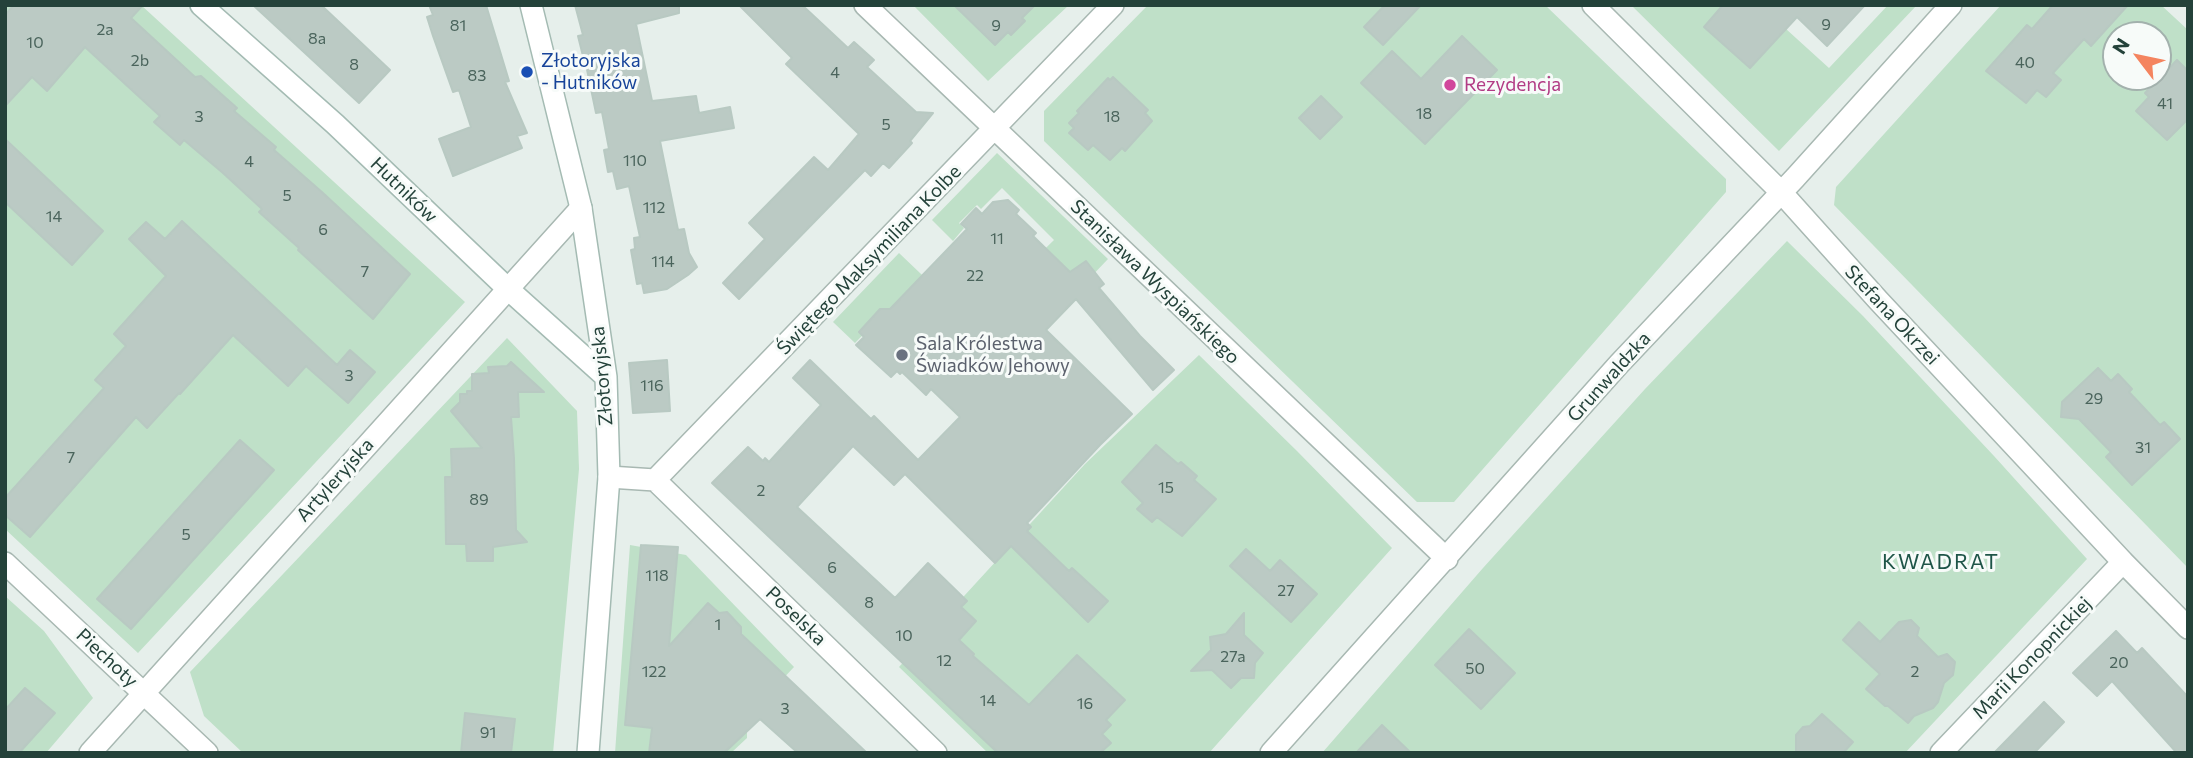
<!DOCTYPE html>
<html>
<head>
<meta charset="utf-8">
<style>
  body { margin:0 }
  #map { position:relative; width:2193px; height:758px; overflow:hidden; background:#e6efeb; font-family:Commissioner,sans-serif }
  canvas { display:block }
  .frame { position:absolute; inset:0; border:7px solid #24423a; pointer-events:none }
  .north { position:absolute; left:2102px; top:21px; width:70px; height:70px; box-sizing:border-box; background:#f7fbf9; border:2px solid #a3b1ad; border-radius:50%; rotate:302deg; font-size:19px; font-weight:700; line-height:28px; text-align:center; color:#24423a }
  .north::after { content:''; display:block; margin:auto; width:24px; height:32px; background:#f4845f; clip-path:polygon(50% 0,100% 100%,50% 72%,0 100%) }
</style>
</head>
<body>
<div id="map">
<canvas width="2193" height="758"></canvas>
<div class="frame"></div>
<div class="north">N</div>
</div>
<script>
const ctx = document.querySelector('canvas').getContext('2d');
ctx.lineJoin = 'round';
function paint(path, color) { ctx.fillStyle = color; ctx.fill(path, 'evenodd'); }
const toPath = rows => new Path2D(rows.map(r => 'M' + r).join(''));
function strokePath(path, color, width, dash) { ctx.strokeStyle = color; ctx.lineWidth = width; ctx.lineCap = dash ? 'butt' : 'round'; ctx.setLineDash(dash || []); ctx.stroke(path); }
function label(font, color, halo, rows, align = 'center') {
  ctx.font = font + ' Commissioner,sans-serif'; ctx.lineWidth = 6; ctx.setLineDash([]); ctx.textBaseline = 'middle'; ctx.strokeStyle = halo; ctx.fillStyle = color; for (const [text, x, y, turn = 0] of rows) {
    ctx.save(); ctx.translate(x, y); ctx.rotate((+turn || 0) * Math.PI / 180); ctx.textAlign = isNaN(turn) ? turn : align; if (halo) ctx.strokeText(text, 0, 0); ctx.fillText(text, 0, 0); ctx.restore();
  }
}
paint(toPath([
  [5,5,141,5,465,302,138,653,5,529],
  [913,5,1069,5,988,81],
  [1148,5,1545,5,1726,179,1726,192,1454,502,1417,502,1044,141,1044,111],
  [1631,5,1767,5,1764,9,1829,68,1888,5,1917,5,1779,151],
  [2001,5,2161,5,2188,30,2188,568,1834,205,1836,187],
  [2116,35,2158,35,2158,77,2116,77],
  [997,153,1108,259,1043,327,1004,289,1054,240,1002,188,981,209,977,205,959,223,964,228,953,241,932,220],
  [1787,241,1863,316,1994,456,2087,559,1905,753,1322,753,1483,568,1645,389],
  [899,253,1026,374,949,366,889,308,855,343,833,322],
  [507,338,577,411,579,469,553,753,243,753,204,716,190,672],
  [1199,355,1297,451,1392,548,1209,753,988,753,899,667,1085,464],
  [630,545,686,555,794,667,747,717,747,738,731,753,615,753],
  [5,596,44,631,93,698,46,753,5,753]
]), '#bfe0c8');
const building = toPath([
  [14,5,143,5,131,18,195,77,201,76,237,108,234,111,276,147,274,150,323,193,410,274,373,319,298,250,299,248,259,212,262,209,223,173,184,140,180,145,154,122,160,116,85,47,47,91,32,77,5,106,5,15,14,5],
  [253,5,321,5,390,70,359,103,253,5],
  [429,5,486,5,509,81,505,82,527,133,517,136,522,148,453,176,439,139,471,127,459,90,453,92,433,36,427,17,433,15,429,5],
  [575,5,679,5,679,13,636,24,652,101,696,96,699,113,730,107,734,128,660,141,678,230,684,229,689,253,697,267,688,275,667,289,644,293,642,283,637,284,631,250,635,249,634,238,640,237,629,186,617,189,613,171,608,172,604,150,609,149,602,112,596,113,584,55,583,56,578,36,583,35,575,5],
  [739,5,802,5,848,48,854,42,874,60,867,67,916,112,933,113,910,141,912,143,889,168,883,163,871,176,865,170,739,299,723,283,765,239,749,223,814,157,828,170,859,134,786,64,792,58,739,5],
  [954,5,1035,5,1022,18,1025,21,1011,35,1008,32,995,45,954,5],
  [1385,5,1421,5,1383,45,1364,27,1385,5],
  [1723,5,1865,5,1827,46,1797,17,1750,68,1704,27,1723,5],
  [2053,5,2128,5,2091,46,2084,39,2053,73,2061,80,2046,97,2037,90,2026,103,1986,71,2027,25,2032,29,2053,5],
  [1462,36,1497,70,1425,144,1361,83,1392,51,1421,79,1462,36],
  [2177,60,2188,71,2188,119,2167,140,2136,111,2149,97,2145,93,2177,60],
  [1113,77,1148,110,1145,113,1152,121,1125,151,1122,148,1110,160,1093,145,1088,150,1069,133,1074,128,1069,123,1079,113,1077,111,1108,78,1110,80,1113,77],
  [1321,96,1342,117,1320,139,1299,118,1321,96],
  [5,139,103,231,72,265,5,202,5,139],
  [1008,200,1019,210,1016,214,1036,233,1033,236,1070,272,1086,261,1104,284,1099,288,1140,336,1174,370,1153,390,1076,299,1046,330,1132,414,1100,445,1027,523,1031,527,1027,531,1069,571,1072,568,1108,601,1088,622,1011,546,995,563,905,474,894,485,853,446,797,507,895,598,928,563,967,601,961,607,976,621,959,640,974,654,973,656,1029,705,1077,655,1125,700,1106,720,1111,725,1102,734,1111,743,1100,753,998,753,712,483,748,447,763,461,765,458,769,462,821,405,793,378,810,360,871,419,874,416,918,460,960,417,931,389,926,395,902,372,900,374,897,371,891,377,856,345,864,337,859,332,880,309,890,309,967,229,961,224,976,208,982,214,993,202,1008,200],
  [182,221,337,365,350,350,375,372,348,403,306,366,288,386,233,335,180,394,179,393,147,428,136,417,30,537,5,515,5,498,104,388,95,380,126,346,114,334,166,276,129,239,146,222,165,239,182,221],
  [667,360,670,411,633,413,629,363,667,360],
  [511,362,544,392,518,392,519,417,511,417,514,458,516,530,527,542,493,547,493,561,467,561,466,544,446,544,445,477,452,477,451,449,482,448,451,411,460,402,460,394,467,394,467,391,472,391,472,374,489,373,488,367,507,366,511,362],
  [2098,368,2111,381,2118,374,2132,389,2129,392,2160,425,2164,422,2180,439,2132,485,2106,457,2111,452,2079,419,2061,417,2062,402,2098,368],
  [240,440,274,470,131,629,97,599,240,440],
  [1156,445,1178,464,1181,462,1197,476,1194,480,1216,499,1182,536,1157,517,1152,522,1137,509,1143,503,1122,482,1156,445],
  [641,545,678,547,669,646,708,603,719,613,727,612,741,627,741,634,867,753,798,753,760,719,724,753,649,753,652,728,625,725,641,545],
  [1246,549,1270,571,1280,560,1317,594,1291,622,1230,566,1246,549],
  [1244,613,1244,635,1263,653,1255,663,1254,678,1241,678,1231,688,1212,670,1191,671,1211,650,1210,637,1226,634,1244,613],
  [1911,620,1919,628,1917,636,1938,657,1947,654,1955,662,1953,675,1944,683,1938,702,1933,708,1914,716,1908,723,1888,706,1885,706,1866,689,1880,674,1843,640,1859,622,1880,642,1899,622,1911,620],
  [1469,629,1515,673,1481,709,1435,665,1469,629],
  [2116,631,2137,653,2142,648,2188,697,2188,753,2177,753,2112,681,2097,696,2073,673,2116,631],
  [25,688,55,713,19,753,5,753,5,710,25,688],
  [2044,702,2064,722,2034,753,1994,753,2044,702],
  [465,713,515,719,511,753,461,753,465,713],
  [1822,714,1853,742,1843,753,1796,753,1796,735,1803,727,1810,726,1822,714],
  [1382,725,1411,753,1356,753,1382,725]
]);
paint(building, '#bbcac4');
strokePath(building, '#b8c9c2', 2);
const street = toPath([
  [865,5,1447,559],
  [1593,5,1781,192,1878,300,2123,562,2188,628],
  [609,477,655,480,1113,5],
  [655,480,936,753],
  [5,563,207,753],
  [90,753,581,208],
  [1271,753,1619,364,1795,178,1951,5],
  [1941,753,2123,562]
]);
const secondary = toPath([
  [201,5,335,124,508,289,606,377],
  [531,5,581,208,606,377,609,477,588,753]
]);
strokePath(street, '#a8b8b2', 24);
strokePath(secondary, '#a4bbb3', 24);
strokePath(street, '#fff', 21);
strokePath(secondary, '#fff', 21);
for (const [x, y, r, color] of [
  [527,72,7,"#1a4fb4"],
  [1450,85,7,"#d1479c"],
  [902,355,7,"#6b7280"]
]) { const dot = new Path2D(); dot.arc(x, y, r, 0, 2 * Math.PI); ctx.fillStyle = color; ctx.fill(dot); strokePath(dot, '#f7fbf9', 2.5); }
label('16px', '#4a645c', null, [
  ["9",1826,25],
  ["81",458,26],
  ["9",996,26],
  ["2a",105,30],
  ["8a",317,39],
  ["10",35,43],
  ["2b",140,61],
  ["40",2025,63],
  ["8",354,65],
  ["4",835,73],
  ["83",477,76],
  ["41",2165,104],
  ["18",1424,114],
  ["3",199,117],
  ["18",1112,117],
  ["5",886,125],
  ["110",635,161],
  ["4",249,162],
  ["5",287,196],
  ["112",654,208],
  ["14",54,217],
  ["6",323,230],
  ["11",997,239],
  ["114",663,262],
  ["7",365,272],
  ["22",975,276],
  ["3",349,376],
  ["116",652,386],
  ["29",2094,399],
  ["31",2143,448],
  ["7",71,458],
  ["15",1166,488],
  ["2",761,491],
  ["89",479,500],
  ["5",186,535],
  ["6",832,568],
  ["118",657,576],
  ["27",1286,591],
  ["8",869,603],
  ["1",718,625],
  ["10",904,636],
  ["27a",1233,657],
  ["12",944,661],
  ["20",2119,663],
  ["50",1475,669],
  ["122",654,672],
  ["2",1915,672],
  ["14",988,701],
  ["16",1085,704],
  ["3",785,709],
  ["91",488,733]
]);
label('19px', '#164399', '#f7fbf9', [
  ["Złotoryjska",541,61],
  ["- Hutników",541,83]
], 'left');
label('19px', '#b23c85', '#f7fbf9', [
  ["Rezydencja",1464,85]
], 'left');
label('19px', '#24423a', '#f7fbf9', [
  ["Hutników",404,190,44],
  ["Świętego Maksymiliana Kolbe",869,260,-46],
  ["Stanisława Wyspiańskiego",1155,282,44],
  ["Stefana Okrzei",1892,315,47],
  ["Złotoryjska",602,376,-95],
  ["Grunwaldzka",1609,377,-48],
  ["Artyleryjska",335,480,-48],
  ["Poselska",796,616,44],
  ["Piechoty",107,658,43],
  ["Marii Konopnickiej",2032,658,-46]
]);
label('19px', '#5b616d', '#f7fbf9', [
  ["Sala Królestwa",916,344],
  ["Świadków Jehowy",916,366]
], 'left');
ctx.letterSpacing = '2px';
label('21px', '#1f5548', '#f7fbf9', [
  ["KWADRAT",1941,562]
]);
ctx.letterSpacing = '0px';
</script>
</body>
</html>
